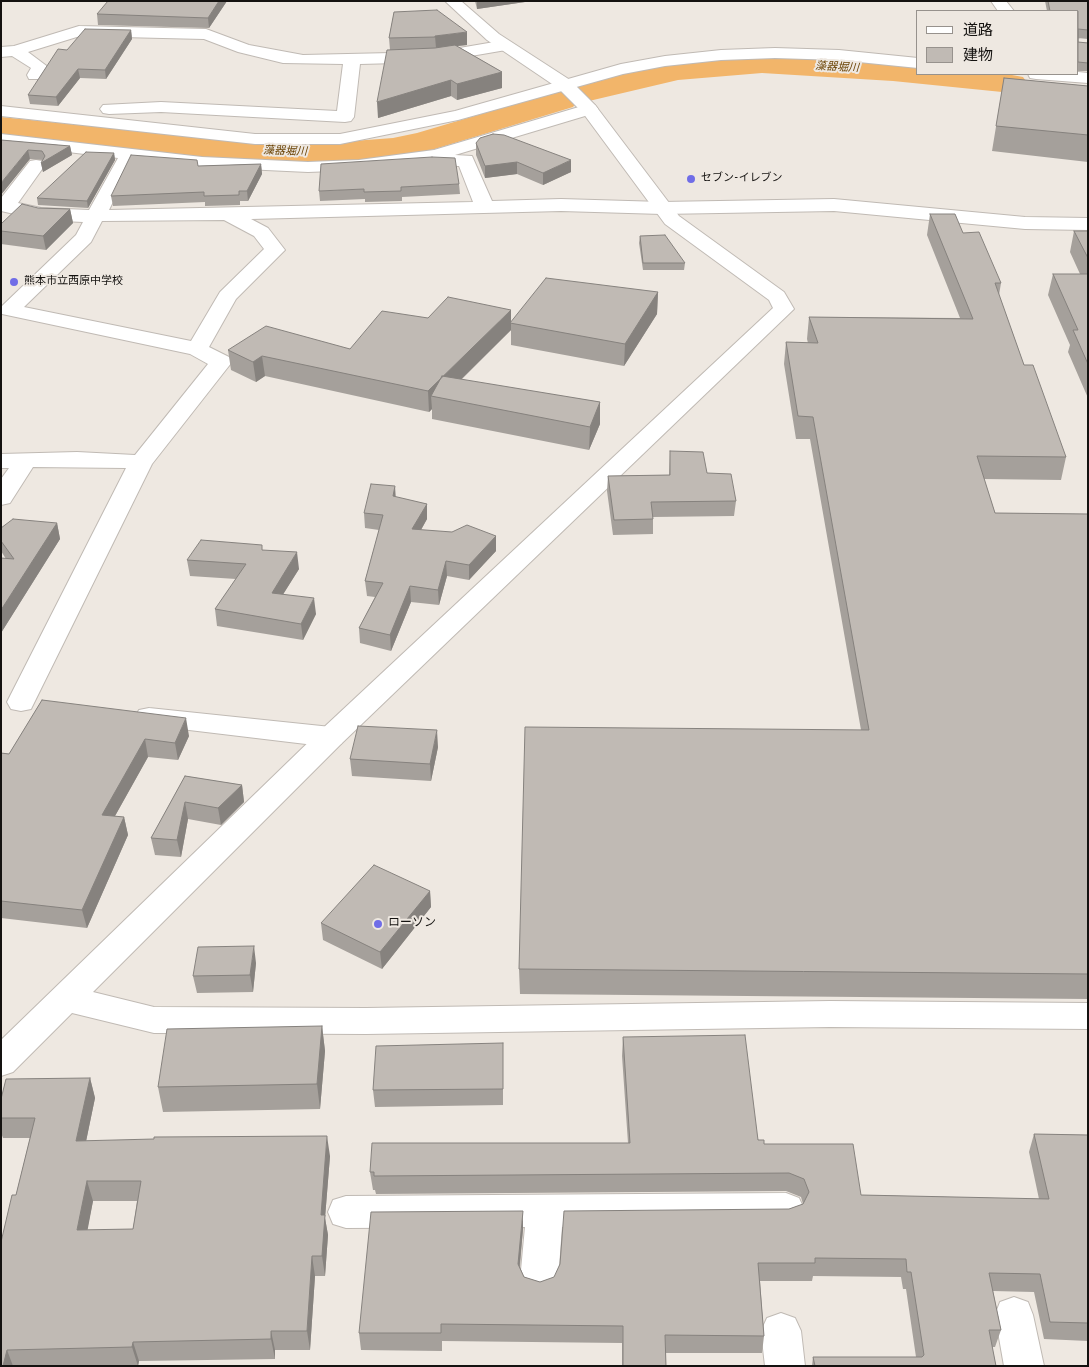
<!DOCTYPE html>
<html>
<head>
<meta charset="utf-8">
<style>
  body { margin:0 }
  #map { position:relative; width:1089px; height:1367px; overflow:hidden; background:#eee8e1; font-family:Overpass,"Noto Sans JP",sans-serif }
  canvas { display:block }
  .frame { position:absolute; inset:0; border:2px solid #141210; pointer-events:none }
  .legend { position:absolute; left:916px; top:10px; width:162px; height:65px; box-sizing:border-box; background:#eee8e1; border:1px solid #97928d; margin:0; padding:6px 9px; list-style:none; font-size:15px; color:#141210 }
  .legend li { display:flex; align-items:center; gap:10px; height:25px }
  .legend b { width:25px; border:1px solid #97928d }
</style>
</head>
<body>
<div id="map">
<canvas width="1089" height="1367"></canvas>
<div class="frame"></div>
<ul class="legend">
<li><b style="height:6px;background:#fff"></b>道路</li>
<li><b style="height:14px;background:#c0bab4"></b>建物</li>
</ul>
</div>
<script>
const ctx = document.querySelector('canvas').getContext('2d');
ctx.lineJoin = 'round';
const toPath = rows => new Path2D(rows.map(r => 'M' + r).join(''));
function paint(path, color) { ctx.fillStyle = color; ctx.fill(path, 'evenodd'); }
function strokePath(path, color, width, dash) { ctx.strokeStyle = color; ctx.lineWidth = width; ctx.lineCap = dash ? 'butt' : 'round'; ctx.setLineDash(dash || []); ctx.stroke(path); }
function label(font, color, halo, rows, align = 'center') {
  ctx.font = font + ' Overpass,"Noto Sans JP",sans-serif'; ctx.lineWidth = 4; ctx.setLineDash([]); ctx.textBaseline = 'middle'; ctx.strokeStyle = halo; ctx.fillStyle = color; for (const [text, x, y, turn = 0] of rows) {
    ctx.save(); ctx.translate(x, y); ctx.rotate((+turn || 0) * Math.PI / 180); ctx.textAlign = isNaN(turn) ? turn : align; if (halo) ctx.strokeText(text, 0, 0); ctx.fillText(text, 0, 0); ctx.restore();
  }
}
paint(toPath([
  [762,55,918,65,918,74,1012,75,1023,77,1028,84,1023,91,1012,93,893,81,762,73,678,80,589,101,578,99,573,92,578,85,641,69,678,62,762,55],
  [562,90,573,93,578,100,573,107,435,149,393,158,326,163,219,159,1,137,1,117,219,139,326,143,393,138,417,133,562,90]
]), '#f2b56a');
const minor = toPath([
  [991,1,1006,1,1014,11,998,11,991,1],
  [79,26,206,29,249,45,303,55,436,52,506,40,514,45,506,50,436,62,360,64,354,117,351,121,345,122,161,112,109,114,103,113,100,109,103,105,161,102,337,111,343,64,283,63,238,52,204,39,80,36,28,52,48,67,41,79,29,79,27,75,31,68,12,56,1,57,1,47,14,46,79,26],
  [775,48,839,50,918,58,918,68,839,60,775,58,721,60,665,66,623,74,458,120,340,144,255,144,1,116,1,106,255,134,340,134,455,111,621,64,665,56,721,50,775,48],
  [1078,72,1088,73,1088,83,1036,79,1030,78,1028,74,1078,72],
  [589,104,595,105,598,109,595,113,455,155,472,156,492,201,561,199,662,202,834,199,1025,217,1088,218,1088,230,1025,229,834,211,662,214,561,211,251,219,268,228,285,250,236,299,209,347,229,357,232,362,152,464,31,709,21,711,11,709,7,702,126,468,33,467,10,503,1,505,1,479,9,468,1,468,1,454,77,452,135,455,208,364,190,354,2,314,2,306,76,235,83,222,41,220,1,211,1,198,30,161,36,160,42,161,45,165,18,203,41,208,89,210,118,158,1,144,1,134,202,157,308,162,359,160,434,150,589,104],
  [133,160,202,167,308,172,359,170,426,162,435,166,459,166,473,202,109,210,133,160],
  [224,220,254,236,264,249,220,292,191,341,24,307,91,242,102,221,224,220],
  [149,708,331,727,341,730,345,737,341,744,331,747,139,724,135,717,139,710,149,708],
  [786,1193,799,1198,804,1209,799,1220,786,1225,562,1227,558,1281,553,1293,539,1298,525,1293,520,1281,525,1227,346,1228,333,1224,328,1212,333,1200,346,1196,786,1193],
  [1014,1297,1028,1302,1033,1315,1044,1366,1004,1366,995,1315,1000,1302,1014,1297],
  [781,1313,795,1318,801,1331,805,1366,765,1366,761,1331,767,1318,781,1313]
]);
const tertiary = toPath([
  [445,1,461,1,499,34,570,80,595,105,679,216,784,292,794,309,341,744,93,992,154,1007,366,1008,830,1001,1088,1003,1088,1029,830,1027,366,1034,154,1033,72,1013,13,1072,1,1076,1,1040,321,730,773,308,769,300,665,224,583,113,558,88,487,40,445,1]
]);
strokePath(minor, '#c0bab4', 2);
strokePath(tertiary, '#c0bab4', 2);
paint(minor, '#fff');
paint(tertiary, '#fff');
paint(toPath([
  [227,1,209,28,98,25,97,14],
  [475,1,525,1,525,2,477,9],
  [1045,1,1088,1,1088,39,1078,38,1078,42,1088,43,1088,71,1078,71,1078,11,1047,11],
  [394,12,467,45,457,46,502,72,502,88,457,100,451,96,378,118,390,50,389,38],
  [131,30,132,39,106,79,80,78,58,106,30,104,28,95,67,50],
  [1004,78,1088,86,1088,162,992,151],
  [1,140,70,146,72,155,43,172,41,163,43,160,30,159],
  [476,143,571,172,543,185,517,174,485,178,476,155],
  [114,153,115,160,88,208,38,205,37,198],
  [261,164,262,174,248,201,240,201,240,205,205,206,205,202,113,206,111,196,198,166],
  [459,184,460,194,402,197,402,201,365,202,365,199,320,201,319,191],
  [38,208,70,209,73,223,46,250,1,244,1,224],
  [930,214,963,233,1001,283,999,295,1024,365,1066,457,1061,480,984,479,995,513,1088,514,1088,999,520,994,519,969,861,730,810,439,796,439,784,364,786,342,808,343,807,339,809,317,960,318,927,235],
  [1074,231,1088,231,1088,398,1068,352,1070,345,1048,295,1053,274,1080,274,1070,252],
  [640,236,685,263,684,270,643,270,639,243],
  [658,292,657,314,624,366,511,345,511,330,461,380,600,402,600,424,589,450,432,419,432,409,429,412,265,376,256,382,231,370,228,350,350,349,428,318,511,322],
  [670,451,707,473,736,501,734,516,653,517,653,534,613,535,607,491,608,476,669,475],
  [395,486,395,497,427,504,427,519,421,530,496,536,496,551,469,580,447,576,439,605,411,602,391,651,360,643,359,628,375,597,367,596,365,581,379,530,365,528,364,513],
  [57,523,60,539,1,633,1,558,6,559,1,551,1,528],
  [263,550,299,569,283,594,316,614,303,640,217,626,215,609,236,579,190,576,187,560],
  [42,700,189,736,178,760,148,757,115,816,124,817,128,835,87,928,1,918,1,753,9,754],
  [438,747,431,781,352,776,350,759],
  [185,776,242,785,244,802,221,825,188,819,181,857,155,855,151,838],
  [430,891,431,907,382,969,323,940,321,923],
  [256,963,253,992,197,993,193,976],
  [322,1026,325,1051,320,1109,163,1112,158,1087],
  [623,1037,764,1144,861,1195,1039,1199,1029,1152,1034,1134,1088,1135,1088,1341,1044,1339,1034,1292,993,1291,1001,1330,995,1347,992,1347,996,1366,812,1366,813,1357,916,1357,906,1289,903,1289,901,1277,813,1276,812,1281,760,1281,764,1336,762,1353,666,1353,666,1366,622,1366,622,1343,442,1341,442,1351,361,1350,359,1333,523,1229,520,1267,524,1277,540,1282,789,1209,803,1204,801,1197,786,1191,376,1194,375,1190,373,1190,370,1172,628,1143,622,1056],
  [503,1043,503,1105,375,1107,373,1090],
  [90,1078,95,1098,86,1141,330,1156,325,1218,328,1235,325,1276,315,1276,310,1350,275,1350,275,1359,139,1361,138,1366,1,1366,16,1195,30,1138,3,1138,1,1133,1,1099],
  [93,1201,137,1201,133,1229,87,1230]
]), '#a5a09b');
paint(toPath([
  [219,1,227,1,209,28,208,18],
  [477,1,525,1,525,2,477,9],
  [131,30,132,39,106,79,105,70],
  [467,32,467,45,436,48,435,36],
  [78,69,80,78,58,106,56,97],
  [502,72,502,88,457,100,457,84],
  [451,80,451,96,378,118,377,102],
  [70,146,72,155,43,172,41,163],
  [28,150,30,159,1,195,1,183],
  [114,153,115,160,88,208,87,201],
  [571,160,571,172,543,185,543,173],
  [517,162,517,174,485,178,485,166],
  [261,164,262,174,248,201,247,191],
  [70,209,73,223,46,250,43,236],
  [658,292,657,314,624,366,625,344],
  [511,310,511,330,442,398,431,396,432,409,429,412,428,391],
  [262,356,265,376,256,382,253,362],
  [600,402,600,424,589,450,590,427],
  [395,486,396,501,393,496],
  [427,504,427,519,413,544,412,529],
  [57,523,60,539,1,633,1,610],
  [496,536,496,551,469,580,469,565],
  [297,552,299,569,274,609,272,593],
  [446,561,447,576,439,605,438,590],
  [410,586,411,602,391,651,390,635],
  [314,598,316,614,303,640,301,624],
  [186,718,189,736,178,760,175,743],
  [437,730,438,747,431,781,430,764],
  [145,739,148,757,106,832,102,815],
  [242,785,244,802,221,825,218,808],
  [185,802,188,819,181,857,177,840],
  [124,817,128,835,87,928,82,910],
  [430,891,431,907,382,969,380,952],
  [254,946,256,963,253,992,250,975],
  [322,1026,325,1051,320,1109,317,1084],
  [90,1078,95,1098,82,1161,76,1141],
  [327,1136,330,1156,325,1218,328,1235,325,1276,322,1256,321,1215],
  [87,1181,93,1201,84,1249,77,1230],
  [523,1211,523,1229,518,1282,518,1264],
  [312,1256,315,1276,310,1350,307,1331],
  [271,1331,275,1350,275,1359,271,1339],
  [133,1342,139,1361,138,1366,132,1347],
  [7,1350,13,1366,3,1366]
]), '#86827e');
const building = toPath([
  [108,1,219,1,208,18,97,14,108,1],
  [1048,1,1088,1,1088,30,1078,29,1078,42,1088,43,1088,63,1078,62,1078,11,1050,11,1048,1],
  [437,10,467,32,435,36,435,37,389,38,394,12,437,10],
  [85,29,131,30,105,70,78,69,56,97,28,95,58,49,67,50,85,29],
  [455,45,502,72,457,84,451,80,377,102,387,50,435,48,455,45],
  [1004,78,1088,86,1088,135,996,126,1004,78],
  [493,134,504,135,571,160,543,173,517,162,485,166,476,143,480,138,493,134],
  [1,140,70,146,41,163,45,156,42,151,28,150,1,183,1,140],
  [86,152,114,153,87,201,37,198,86,152],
  [131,155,197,160,198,166,261,164,247,191,239,191,239,195,204,196,204,192,111,196,131,155],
  [432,157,455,158,459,184,401,187,401,191,364,192,364,189,319,191,321,164,432,157],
  [22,204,38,208,70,209,43,236,1,231,1,224,22,204],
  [930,214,955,214,963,233,979,232,1001,283,995,283,1024,365,1033,365,1066,457,977,456,995,513,1088,514,1088,974,519,969,525,727,869,730,813,417,798,416,786,342,818,343,809,317,973,319,930,214],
  [1074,231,1088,231,1088,258,1074,231],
  [665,235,685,263,643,263,640,236,665,235],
  [1053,274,1088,274,1088,364,1073,330,1078,330,1053,274],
  [546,278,658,292,625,344,510,323,546,278],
  [448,297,511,310,428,391,262,356,253,362,228,350,266,326,350,349,382,311,428,318,448,297],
  [442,376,600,402,590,427,431,396,442,376],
  [670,451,703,452,707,473,731,474,736,501,651,502,653,519,614,520,608,476,670,475,670,451],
  [371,484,395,486,393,496,427,504,412,529,452,532,467,525,496,536,469,565,446,561,438,590,410,586,390,635,359,628,383,583,365,581,383,515,364,513,371,484],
  [13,519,57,523,1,610,1,558,14,559,1,541,1,528,13,519],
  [201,540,262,545,262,550,297,552,272,593,314,598,301,624,215,609,246,564,187,560,201,540],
  [42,700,186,718,175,743,145,739,102,815,124,817,82,910,1,901,1,753,9,754,42,700],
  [358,726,437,730,430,764,350,759,358,726],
  [185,776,242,785,218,808,185,802,177,840,151,838,185,776],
  [374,865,430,891,380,952,321,923,374,865],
  [254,946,250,975,193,976,198,947,254,946],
  [322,1026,317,1084,158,1087,167,1029,322,1026],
  [745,1035,758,1140,764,1140,764,1144,853,1144,861,1195,1049,1199,1034,1134,1088,1135,1088,1323,1050,1322,1040,1274,989,1273,1001,1330,989,1330,996,1366,815,1366,813,1357,922,1357,924,1355,911,1272,907,1272,906,1259,815,1258,815,1263,758,1263,764,1336,665,1335,666,1366,623,1366,623,1326,441,1324,441,1333,359,1333,371,1212,523,1211,518,1264,524,1277,540,1282,554,1277,560,1264,564,1211,789,1209,803,1204,809,1192,804,1179,789,1173,374,1176,374,1172,370,1172,372,1143,630,1143,623,1037,745,1035],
  [503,1043,503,1089,373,1090,376,1046,503,1043],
  [90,1078,76,1141,154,1139,154,1137,327,1136,321,1215,325,1215,322,1256,312,1256,307,1331,271,1331,271,1339,133,1342,132,1347,7,1350,3,1366,1,1366,1,1242,12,1195,16,1195,35,1118,1,1118,1,1099,6,1079,90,1078],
  [87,1181,141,1181,133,1229,77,1230,87,1181]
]);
paint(building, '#c0bab4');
strokePath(building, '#86827e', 1);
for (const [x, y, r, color] of [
  [691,179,5,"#706de7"],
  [14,282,5,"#706de7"],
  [378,924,5,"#706de7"]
]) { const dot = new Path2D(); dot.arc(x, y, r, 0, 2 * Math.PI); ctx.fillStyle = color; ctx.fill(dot); strokePath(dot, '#eee8e1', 2); }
label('italic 11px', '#6b4406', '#eee8e1', [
  ["藻器堀川",837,68,3],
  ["藻器堀川",285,152,2]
]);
label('11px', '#141210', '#eee8e1', [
  ["セブン-イレブン",701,179],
  ["熊本市立西原中学校",24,282]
], 'left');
label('12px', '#141210', '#eee8e1', [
  ["ローソン",388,924]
], 'left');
</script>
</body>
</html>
